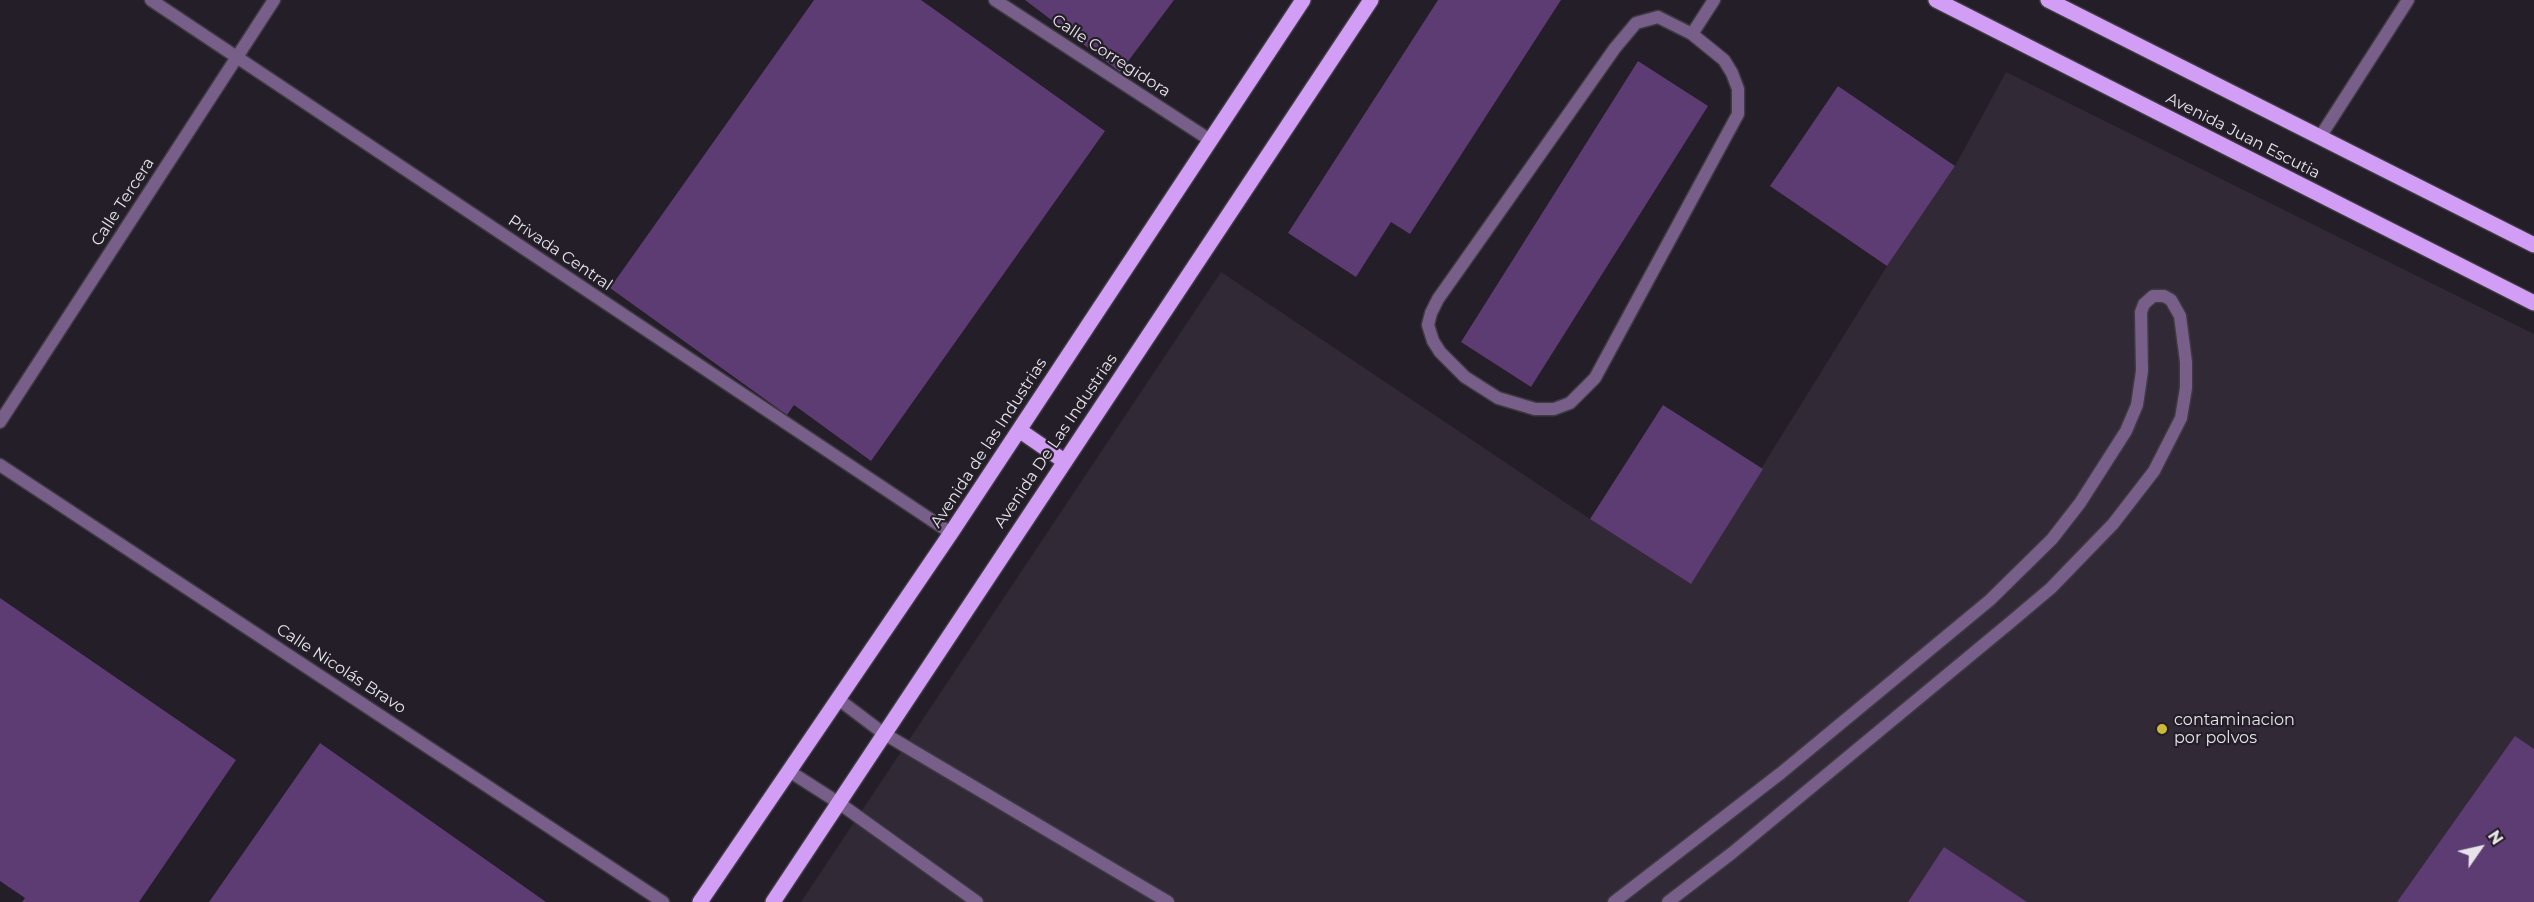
<!DOCTYPE html>
<html>
<head>
<meta charset="utf-8">
<style>
  body { margin:0 }
  #map { position:relative; width:2534px; height:902px; overflow:hidden; background:#231e27; font-family:Montserrat,sans-serif }
  canvas { display:block }
  .north { position:absolute; left:2450px; top:818px; width:60px; height:60px; -webkit-text-stroke:4px #231e27; paint-order:stroke; rotate:56deg; font-size:16px; font-weight:700; line-height:24px; text-align:center; color:#e6e3e9 }
  .north::after { content:''; display:block; margin:auto; width:21px; height:27px; background:#e6e3e9; clip-path:polygon(50% 0,100% 100%,50% 72%,0 100%) }
</style>
</head>
<body>
<div id="map">
<canvas width="2534" height="902"></canvas>
<div class="north">N</div>
</div>
<script>
const ctx = document.querySelector('canvas').getContext('2d');
ctx.lineJoin = 'round';
function paint(path, color) { ctx.fillStyle = color; ctx.fill(path, 'evenodd'); }
const toPath = rows => new Path2D(rows.map(r => 'M' + r).join(''));
function strokePath(path, color, width, dash) { ctx.strokeStyle = color; ctx.lineWidth = width; ctx.lineCap = dash ? 'butt' : 'round'; ctx.setLineDash(dash || []); ctx.stroke(path); }
function label(font, color, halo, rows, align = 'center') {
  ctx.font = font + ' Montserrat,sans-serif'; ctx.lineWidth = 4.5; ctx.setLineDash([]); ctx.textBaseline = 'middle'; ctx.strokeStyle = halo; ctx.fillStyle = color; for (const [text, x, y, turn = 0] of rows) {
    ctx.save(); ctx.translate(x, y); ctx.rotate((+turn || 0) * Math.PI / 180); ctx.textAlign = isNaN(turn) ? turn : align; if (halo) ctx.strokeText(text, 0, 0); ctx.fillText(text, 0, 0); ctx.restore();
  }
}
paint(toPath([
  [2006,72,2534,334,2534,902,801,902,1221,272,1590,519,1690,583,1887,266,1955,166]
]), '#312936');
paint(toPath([
  [814,0,921,0,1105,131,871,461,794,405,787,415,610,288],
  [1025,0,1174,0,1120,72],
  [1438,0,1561,0,1410,234,1391,222,1356,277,1288,233],
  [1638,61,1708,106,1531,387,1461,342],
  [1838,86,1955,166,1887,266,1770,186],
  [1663,405,1763,469,1691,584,1590,519],
  [0,598,236,760,139,902,22,902,25,898,0,881],
  [2515,736,2534,749,2534,902,2397,902],
  [320,743,546,902,209,902],
  [1944,847,2027,902,1908,902]
]), '#5d3b73');
const lane = toPath([
  [1658,17,1692,34,1724,60,1732,73,1738,89,1738,114,1595,378,1570,403,1554,409,1535,409,1498,398,1465,377,1440,352,1433,341,1428,325,1431,313,1438,299,1615,48,1636,23,1658,17],
  [1692,34,1714,0],
  [2320,137,2408,0],
  [838,699,883,733,1168,902],
  [789,771,839,803,977,902],
  [1614,902,1781,773,1990,600,2052,539,2080,503,2126,431,2137,405,2142,371,2141,312,2144,304,2153,296,2164,296,2171,300,2180,316,2186,362,2186,388,2181,418,2154,471,2113,524,2051,588,2012,621,1732,853,1668,902]
]);
const street = toPath([
  [151,0,951,533],
  [995,0,1210,140],
  [0,422,274,0],
  [0,465,663,902]
]);
const primary = toPath([
  [1936,0,2534,303],
  [2048,0,2534,245],
  [1019,430,1064,461],
  [700,902,951,533,1303,0],
  [773,902,1371,0]
]);
strokePath(lane, '#3e3a42', 15);
strokePath(street, '#3e3a42', 15);
strokePath(primary, '#3e3a42', 18);
strokePath(lane, '#775f89', 12);
strokePath(street, '#775f89', 12);
strokePath(primary, '#d19df5', 15);
for (const [x, y, r, color] of [
  [2162,729,6,"#ccb938"]
]) { const dot = new Path2D(); dot.arc(x, y, r, 0, 2 * Math.PI); ctx.fillStyle = color; ctx.fill(dot); strokePath(dot, '#231e27', 2); }
label('16px', '#e6e3e9', '#231e27', [
  ["Calle Corregidora",1111,56,33],
  ["Avenida Juan Escutia",2243,136,27],
  ["Calle Tercera",123,202,-57],
  ["Privada Central",560,253,34],
  ["Avenida De Las Industrias",1056,441,-56],
  ["Avenida de las Industrias",989,443,-57],
  ["Calle Nicolás Bravo",341,669,33]
]);
label('16px', '#e6e3e9', '#231e27', [
  ["contaminacion",2174,720],
  ["por polvos",2174,738]
], 'left');
</script>
</body>
</html>
